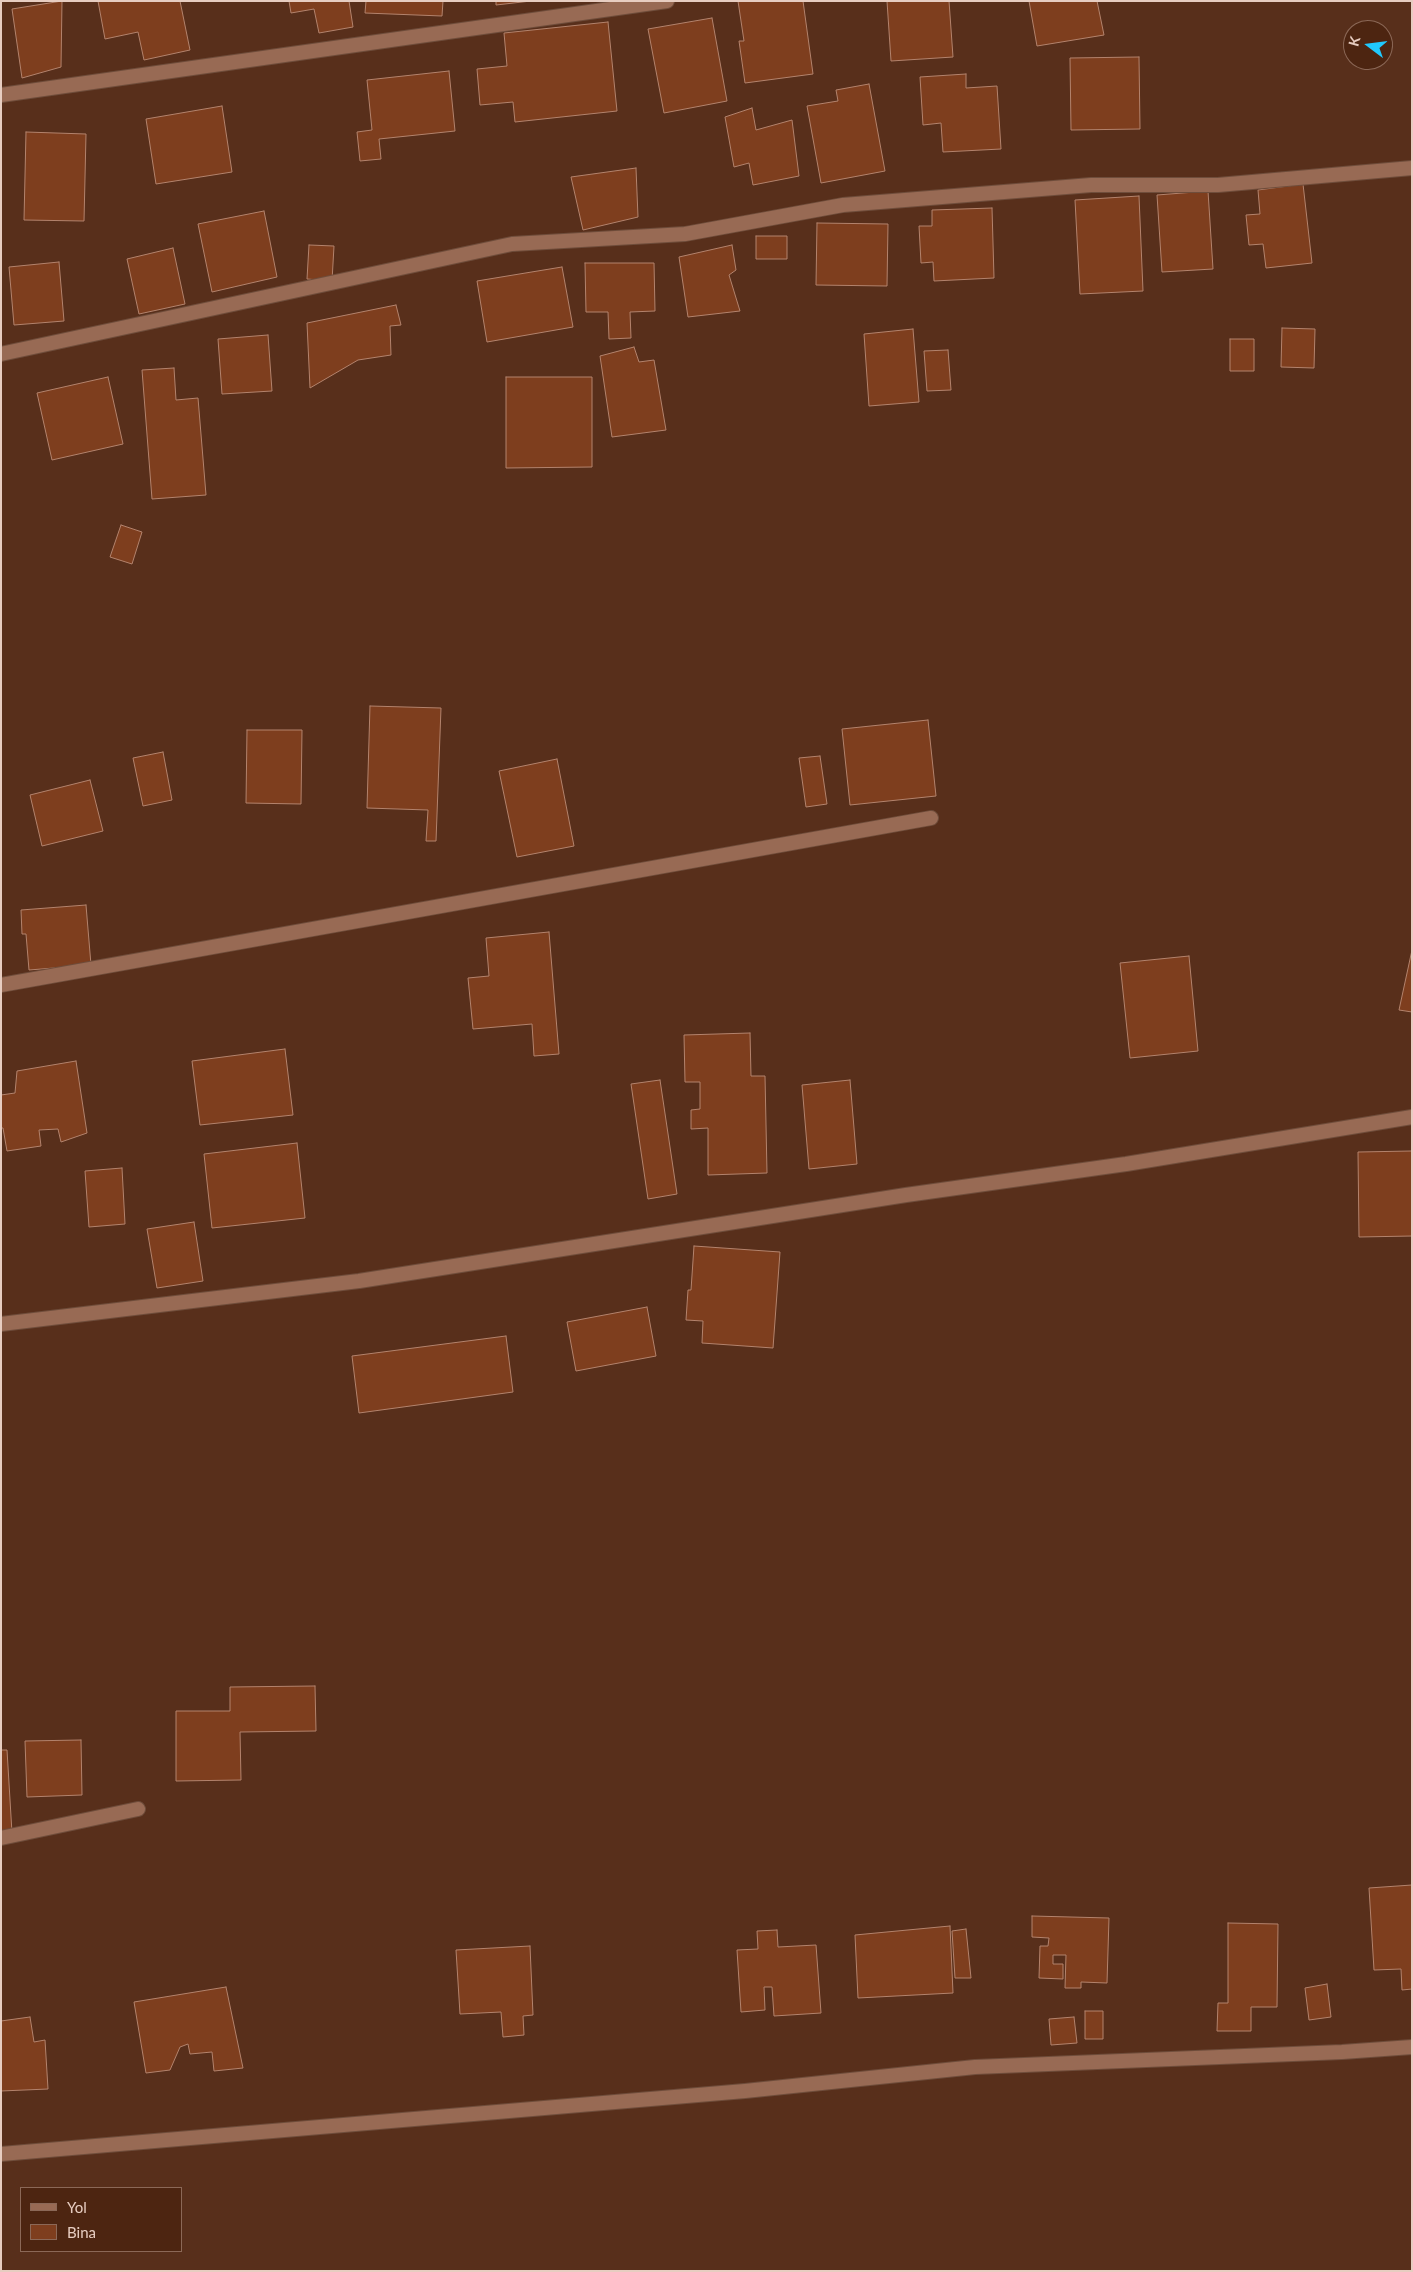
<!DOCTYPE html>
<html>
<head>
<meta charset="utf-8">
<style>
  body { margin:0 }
  #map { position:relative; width:1413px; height:2272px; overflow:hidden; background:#582f1b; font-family:Lato,sans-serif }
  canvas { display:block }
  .frame { position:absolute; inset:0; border:2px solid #e7cdc1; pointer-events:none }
  .legend { position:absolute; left:20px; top:2187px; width:162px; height:65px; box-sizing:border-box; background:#4d2511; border:1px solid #8b6857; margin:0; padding:6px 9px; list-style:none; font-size:15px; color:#e7cdc1 }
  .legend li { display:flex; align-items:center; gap:10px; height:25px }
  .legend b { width:25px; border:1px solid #8b6857 }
  .north { position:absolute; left:1343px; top:20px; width:50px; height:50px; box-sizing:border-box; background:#4d2511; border:1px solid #8b6857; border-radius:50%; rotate:285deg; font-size:14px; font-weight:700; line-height:20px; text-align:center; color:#e7cdc1 }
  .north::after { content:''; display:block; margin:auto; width:18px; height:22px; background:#21c9fd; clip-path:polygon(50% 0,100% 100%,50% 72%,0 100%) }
</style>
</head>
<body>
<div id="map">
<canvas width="1413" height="2272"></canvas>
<div class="frame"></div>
<ul class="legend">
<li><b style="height:6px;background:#986a54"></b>Yol</li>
<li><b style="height:14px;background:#7e3e1e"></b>Bina</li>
</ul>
<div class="north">K</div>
</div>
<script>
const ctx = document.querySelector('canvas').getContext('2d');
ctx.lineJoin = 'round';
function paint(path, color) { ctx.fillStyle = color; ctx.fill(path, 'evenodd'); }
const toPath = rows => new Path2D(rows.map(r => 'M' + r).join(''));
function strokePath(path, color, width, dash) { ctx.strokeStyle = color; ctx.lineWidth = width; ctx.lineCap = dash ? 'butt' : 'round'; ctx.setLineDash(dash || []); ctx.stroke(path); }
const building = toPath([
  [62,1,61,67,22,78,12,9,62,1],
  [98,1,180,1,190,50,144,60,138,32,105,39,98,1],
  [289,1,349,1,353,27,319,33,314,9,291,13,289,1],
  [366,1,443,1,442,16,365,13,366,1],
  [496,1,531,1,496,5,496,1],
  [738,1,803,1,813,74,745,83,739,41,744,41,738,1],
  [887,1,949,1,953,57,891,61,887,1],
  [1029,1,1097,1,1104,35,1037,46,1029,1],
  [712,18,727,101,664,113,648,29,712,18],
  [608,22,617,111,515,122,513,102,480,105,477,69,507,66,504,33,608,22],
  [1139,57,1140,129,1071,130,1070,58,1139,57],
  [449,71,455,131,379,139,381,159,360,161,357,132,372,130,367,80,449,71],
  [966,74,966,88,997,86,1001,149,943,152,941,123,923,125,920,77,966,74],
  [869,84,885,171,821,183,807,106,838,101,836,90,869,84],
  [222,106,232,172,156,184,146,119,222,106],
  [752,108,756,130,792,120,799,176,753,185,749,163,734,167,725,117,752,108],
  [26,132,86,134,84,221,24,220,26,132],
  [636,168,638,217,583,230,571,177,636,168],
  [1303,184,1312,263,1266,268,1263,244,1249,245,1246,215,1260,214,1258,190,1303,184],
  [1208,191,1213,269,1162,272,1157,195,1208,191],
  [1139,196,1143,291,1080,294,1075,200,1139,196],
  [992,208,994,278,934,281,933,262,921,263,919,226,932,226,932,210,992,208],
  [264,211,277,277,212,292,198,224,264,211],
  [817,223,888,224,887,286,816,285,817,223],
  [756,236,787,236,787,259,756,259,756,236],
  [309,245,334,246,332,281,307,279,309,245],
  [732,245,736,270,729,275,740,311,688,317,679,257,732,245],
  [173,248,185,304,139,314,127,259,173,248],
  [59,262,64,321,14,325,9,267,59,262],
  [585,263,654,263,655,311,630,312,631,338,609,339,608,312,586,312,585,263],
  [562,267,573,327,487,342,477,281,562,267],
  [396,305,401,325,390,326,391,355,358,360,310,388,307,323,396,305],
  [1282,328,1315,329,1314,368,1281,367,1282,328],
  [913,329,919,402,869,406,864,334,913,329],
  [268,335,272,391,222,394,218,339,268,335],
  [1230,339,1254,339,1254,371,1230,371,1230,339],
  [634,347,639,362,654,360,666,430,612,437,600,356,634,347],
  [948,350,951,390,927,391,924,351,948,350],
  [174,368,176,400,198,398,206,495,152,499,142,370,174,368],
  [108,377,123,444,52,460,37,393,108,377],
  [506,377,592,377,592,467,506,468,506,377],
  [121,525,142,532,132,564,110,557,121,525],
  [370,706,441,708,436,841,426,841,428,810,367,808,370,706],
  [928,720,936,796,850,805,842,729,928,720],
  [247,730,302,730,301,804,246,803,247,730],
  [163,752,172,800,143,806,133,758,163,752],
  [820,756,827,804,806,807,799,758,820,756],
  [557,759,574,846,517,857,499,771,557,759],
  [90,780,103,831,42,846,30,795,90,780],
  [86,905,91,965,29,970,26,934,22,934,21,910,86,905],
  [549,932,559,1054,534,1056,532,1024,473,1029,468,978,489,976,486,938,549,932],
  [1412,950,1412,1012,1399,1010,1412,950],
  [1189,956,1198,1051,1130,1058,1120,963,1189,956],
  [750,1033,751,1076,765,1076,767,1173,708,1175,708,1128,691,1129,691,1110,700,1109,700,1082,685,1082,684,1035,750,1033],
  [285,1049,293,1115,200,1125,192,1061,285,1049],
  [76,1061,87,1133,61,1142,58,1129,39,1130,41,1146,7,1151,3,1128,1,1128,1,1095,15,1093,17,1071,76,1061],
  [660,1080,677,1194,648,1199,631,1084,660,1080],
  [850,1080,857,1164,809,1169,802,1085,850,1080],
  [297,1143,305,1218,212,1228,204,1154,297,1143],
  [1412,1151,1412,1236,1359,1237,1358,1152,1412,1151],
  [122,1168,125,1224,89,1227,85,1171,122,1168],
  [194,1222,203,1281,157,1288,147,1229,194,1222],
  [694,1246,780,1252,773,1348,702,1343,703,1321,686,1320,688,1290,691,1290,694,1246],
  [647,1307,656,1356,576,1371,567,1322,647,1307],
  [506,1336,513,1392,359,1413,352,1356,506,1336],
  [315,1686,316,1731,240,1732,241,1780,176,1781,176,1711,230,1711,230,1687,315,1686],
  [81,1740,82,1795,27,1797,25,1741,81,1740],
  [1,1750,7,1750,12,1833,1,1834,1,1750],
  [1412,1885,1412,1989,1402,1990,1401,1969,1374,1970,1369,1888,1412,1885],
  [1032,1916,1109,1918,1107,1983,1081,1982,1081,1988,1065,1988,1066,1955,1053,1955,1053,1964,1063,1964,1063,1979,1039,1978,1040,1946,1048,1946,1049,1938,1032,1937,1032,1916],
  [1228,1923,1278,1924,1277,2007,1251,2007,1251,2031,1217,2031,1218,2003,1228,2003,1228,1923],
  [950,1926,953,1993,858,1998,855,1935,950,1926],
  [966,1929,971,1978,955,1978,952,1931,966,1929],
  [777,1930,778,1947,816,1945,821,2013,774,2016,772,1987,764,1987,765,2010,741,2012,737,1950,758,1949,757,1931,777,1930],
  [530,1946,533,2015,523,2016,524,2035,503,2037,501,2012,460,2014,456,1950,530,1946],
  [1327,1984,1331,2017,1309,2020,1305,1988,1327,1984],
  [226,1987,243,2068,214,2071,212,2052,190,2054,188,2044,180,2047,170,2070,146,2073,134,2002,226,1987],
  [1085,2011,1103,2011,1103,2039,1085,2039,1085,2011],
  [30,2017,34,2042,45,2040,48,2089,1,2091,1,2021,30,2017],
  [1074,2017,1077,2043,1051,2045,1049,2019,1074,2017]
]);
paint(building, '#7e3e1e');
strokePath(building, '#b3836d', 1);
const minor = toPath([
  [1,95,667,1],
  [1,354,512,244,685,234,843,205,1091,185,1218,185,1412,168],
  [1,985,931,818],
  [1,1324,359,1281,906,1195,1126,1164,1412,1117],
  [1,1838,138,1809],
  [1,2154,745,2091,975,2067,1342,2052,1412,2047]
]);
strokePath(minor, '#6f4d3b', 16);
strokePath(minor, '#986a54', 14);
</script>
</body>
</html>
